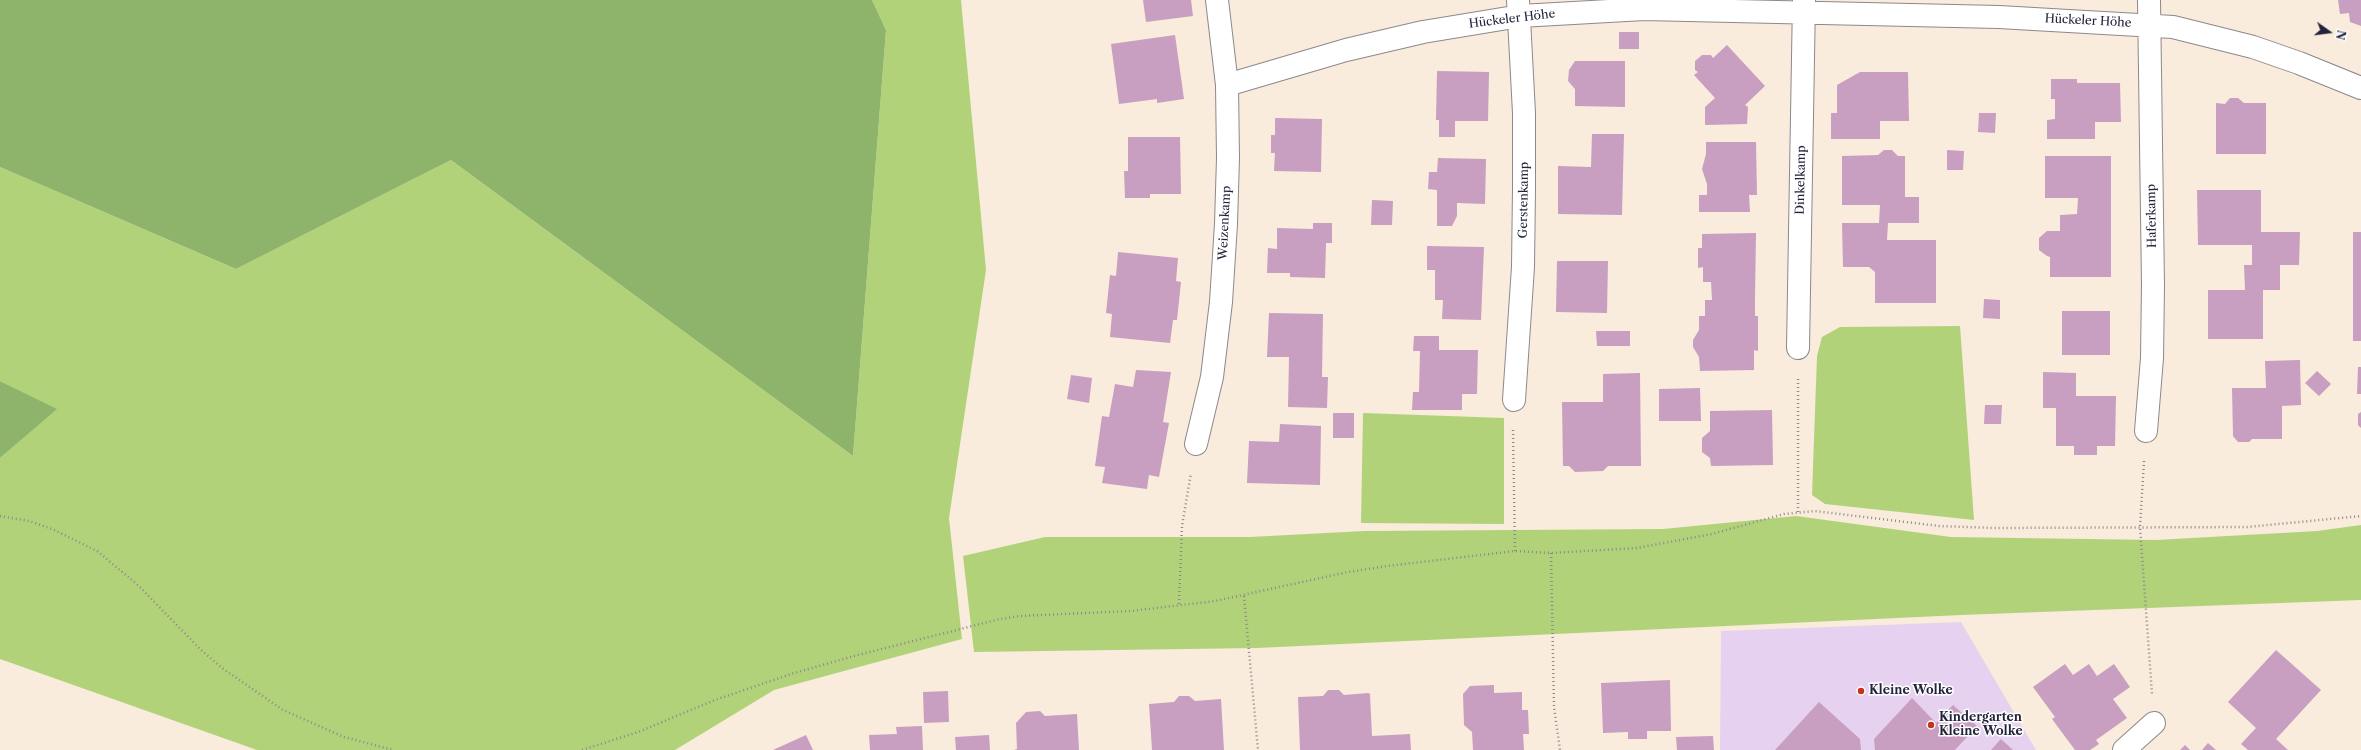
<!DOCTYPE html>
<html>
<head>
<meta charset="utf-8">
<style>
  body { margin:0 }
  #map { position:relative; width:2361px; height:750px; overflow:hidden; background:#f9ecdc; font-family:"Libre Caslon Text",serif }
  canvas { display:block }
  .north { position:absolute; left:2309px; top:12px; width:40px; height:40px; -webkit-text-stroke:3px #fff; paint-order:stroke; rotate:104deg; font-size:11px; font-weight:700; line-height:16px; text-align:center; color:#22223b }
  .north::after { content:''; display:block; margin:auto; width:14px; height:18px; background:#22223b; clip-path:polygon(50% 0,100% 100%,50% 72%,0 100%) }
</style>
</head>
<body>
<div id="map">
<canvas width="2361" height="750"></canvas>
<div class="north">N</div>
</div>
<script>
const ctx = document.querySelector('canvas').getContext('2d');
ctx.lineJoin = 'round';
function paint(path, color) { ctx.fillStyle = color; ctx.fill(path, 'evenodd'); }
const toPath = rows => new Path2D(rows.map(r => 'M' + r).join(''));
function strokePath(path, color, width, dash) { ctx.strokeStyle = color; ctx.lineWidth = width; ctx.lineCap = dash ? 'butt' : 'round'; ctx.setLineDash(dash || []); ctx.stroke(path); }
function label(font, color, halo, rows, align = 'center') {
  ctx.font = font + ' "Libre Caslon Text",serif'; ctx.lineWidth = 3; ctx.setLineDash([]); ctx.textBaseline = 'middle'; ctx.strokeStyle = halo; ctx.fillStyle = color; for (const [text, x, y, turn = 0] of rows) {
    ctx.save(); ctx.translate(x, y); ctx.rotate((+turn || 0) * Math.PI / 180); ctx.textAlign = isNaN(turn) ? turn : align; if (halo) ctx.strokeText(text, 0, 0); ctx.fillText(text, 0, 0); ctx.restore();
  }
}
paint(toPath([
  [1961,622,2036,750,1720,750,1721,631]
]), '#e6d2f0');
paint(toPath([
  [872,0,961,0,986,270,949,518,962,639,774,690,675,750,257,750,0,659,0,458,56,409,0,381,0,167,236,269,451,160,853,456,886,30],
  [1960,326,1974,520,1825,504,1812,495,1817,356,1822,337,1840,327],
  [1363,413,1504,418,1504,524,1361,523],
  [1796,516,1951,537,2156,540,2317,531,2361,525,2361,600,1961,615,1257,648,974,652,963,556,1045,537,1250,537,1364,531,1663,529]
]), '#b2d27a');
paint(toPath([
  [0,0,872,0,886,30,853,456,451,160,236,269,0,167],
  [0,381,57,409,0,458]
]), '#8db46a');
paint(toPath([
  [1143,0,1191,0,1193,16,1146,22],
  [2338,0,2361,0,2361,26,2350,22,2349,13,2340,14],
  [1619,32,1639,32,1639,49,1619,49],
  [1175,35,1184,99,1157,103,1157,99,1119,104,1111,44],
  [1727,45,1765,86,1745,105,1748,107,1747,124,1705,125,1705,107,1715,98,1694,75,1698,72,1695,70,1695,61,1702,55,1711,55,1713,58],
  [1575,61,1625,61,1625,107,1575,106,1575,89,1568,81,1569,70],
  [1437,71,1489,72,1488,121,1455,121,1455,137,1439,137,1439,120,1436,120],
  [1860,72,1908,72,1909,121,1880,121,1880,139,1831,139,1831,113,1837,113,1837,85],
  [2051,79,2077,79,2077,83,2120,83,2121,122,2095,122,2095,139,2047,139,2047,120,2055,119,2055,99,2051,99],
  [2230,98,2238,98,2244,103,2266,103,2266,154,2216,154,2216,103,2225,104],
  [1979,113,1996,113,1995,133,1978,132],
  [1275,118,1322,119,1321,172,1274,171,1275,153,1271,153,1271,135,1275,135],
  [1592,134,1624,134,1622,215,1558,214,1558,166,1591,167],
  [1128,137,1180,137,1181,194,1150,194,1150,198,1125,198,1124,171,1128,171],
  [1706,142,1756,142,1757,195,1749,195,1750,212,1699,212,1699,195,1707,195,1707,184,1702,169,1706,154],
  [1884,150,1892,150,1898,156,1905,156,1905,197,1919,197,1919,223,1888,223,1887,240,1936,240,1936,303,1875,303,1875,272,1869,267,1843,267,1842,223,1879,223,1880,205,1842,205,1842,156,1878,155],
  [1947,150,1964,151,1963,170,1947,170],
  [2045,156,2111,156,2111,277,2050,277,2050,257,2047,256,2039,250,2039,238,2047,231,2060,231,2060,215,2077,214,2078,198,2045,198],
  [1438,158,1486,159,1485,204,1457,203,1457,216,1452,226,1437,226,1437,190,1428,189,1429,172,1437,172],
  [2197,190,2261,190,2261,232,2300,232,2299,265,2280,265,2280,290,2263,290,2263,339,2208,339,2208,290,2245,290,2244,265,2252,265,2252,245,2198,245],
  [1372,200,1393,201,1392,225,1371,225],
  [1313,223,1332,223,1332,243,1326,243,1325,278,1290,277,1290,273,1267,273,1268,248,1277,249,1277,228,1313,229],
  [2353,232,2361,232,2361,341,2353,341],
  [1756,233,1755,299,1755,316,1758,316,1758,351,1754,350,1754,370,1700,371,1699,357,1693,347,1693,340,1699,330,1699,316,1705,316,1705,300,1712,300,1711,282,1703,282,1703,267,1698,268,1698,248,1702,248,1702,234],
  [1427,246,1484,247,1481,320,1442,319,1443,300,1435,300,1435,270,1427,270],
  [1118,252,1178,258,1176,281,1181,282,1177,320,1173,320,1170,343,1110,337,1112,314,1106,313,1110,275,1116,276],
  [1557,261,1608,261,1607,313,1556,312],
  [1984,299,2000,300,2000,319,1983,318],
  [2062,311,2110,311,2110,355,2062,355],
  [1269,313,1323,314,1322,377,1328,377,1327,408,1288,407,1289,357,1267,357],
  [1596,331,1630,331,1630,346,1597,346],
  [1414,336,1439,336,1439,350,1478,350,1477,394,1462,394,1462,410,1412,410,1413,392,1419,392,1420,351,1413,351],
  [2300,360,2301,405,2282,406,2282,439,2252,439,2249,442,2238,442,2233,436,2232,388,2266,388,2265,361],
  [2358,367,2361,367,2361,394,2357,394],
  [1136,370,1171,372,1163,422,1169,423,1159,477,1149,475,1147,489,1102,483,1105,467,1095,466,1102,416,1109,417,1115,384,1133,387],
  [2317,371,2331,384,2319,396,2305,383],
  [2043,372,2076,373,2076,396,2116,396,2115,446,2097,446,2097,455,2074,455,2074,446,2056,446,2056,408,2043,408],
  [1640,373,1641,466,1608,466,1603,471,1575,472,1569,466,1563,466,1562,402,1603,402,1603,374],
  [1071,375,1092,378,1089,403,1067,399],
  [1700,388,1701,421,1659,421,1659,389],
  [1985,405,2002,405,2001,424,1984,424],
  [1772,410,1773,465,1711,466,1710,458,1702,452,1702,438,1710,431,1710,411],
  [2361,412,2361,428,2358,425,2358,414],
  [1333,413,1354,413,1354,438,1333,438],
  [1280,424,1321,426,1320,485,1247,483,1249,441,1279,442],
  [2276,650,2321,690,2276,739,2288,750,2248,750,2241,744,2256,728,2228,702],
  [2065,664,2073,675,2089,664,2097,676,2114,664,2130,687,2113,699,2127,718,2096,740,2099,744,2090,750,2075,750,2052,719,2055,717,2033,687],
  [1670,680,1671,731,1647,731,1647,739,1628,739,1628,732,1603,733,1601,683],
  [1494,685,1494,693,1522,692,1522,710,1528,710,1529,734,1523,734,1524,750,1473,750,1472,732,1464,725,1463,694,1470,686],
  [1328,690,1339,690,1344,695,1368,693,1370,694,1372,736,1410,734,1411,750,1300,750,1298,697,1323,696],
  [948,691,949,722,924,723,923,692],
  [1179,696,1189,696,1195,701,1221,699,1224,750,1152,750,1149,704,1174,702],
  [1912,698,1936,723,1953,705,1977,726,1955,750,1875,750,1874,739],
  [1819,702,1860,739,1861,750,1775,750],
  [1040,711,1045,716,1077,714,1079,750,1014,750,1017,749,1016,723,1026,712],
  [922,726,923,750,870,750,869,735,897,734,896,727],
  [806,735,813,750,773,750],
  [989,735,990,750,956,750,955,737],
  [1713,736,1714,750,1677,750,1676,737],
  [2001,739,2013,750,1991,750],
  [2208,743,2216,750,2202,750],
  [2185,745,2190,750,2180,750]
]), '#c89ec1');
const minor = toPath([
  [1227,85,1346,50,1423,32,1520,16,1644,9,1999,17,2173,27,2253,47,2299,63,2361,88],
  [1798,348,1804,0],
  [1514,400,1523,267,1524,189,1524,113,1518,0],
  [2146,431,2152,358,2153,285,2149,0],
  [1196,444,1212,377,1221,302,1226,224,1228,158,1227,85,1217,0],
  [2124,750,2154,723]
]);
strokePath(minor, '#8e878c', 24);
strokePath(toPath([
  [1798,379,1798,512],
  [1513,430,1515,551],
  [2144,461,2140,527,2152,694],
  [0,516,29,521,52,529,97,551,139,586,200,649,222,668,283,710,344,737,393,750],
  [1551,553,1554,707,1560,750],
  [1244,596,1258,750],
  [1179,604,1182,526,1191,473],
  [582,750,638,732,715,700,791,674,854,656,1000,619,1019,616,1131,611,1215,601,1348,572,1387,566,1515,551,1551,553,1637,548,1712,534,1784,514,1815,511,1939,526,1994,528,2247,527,2361,516]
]), '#8e878c', 2.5, [1, 3]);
strokePath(minor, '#fff', 22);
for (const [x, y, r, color] of [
  [1861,691,4,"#c8321e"],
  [1931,725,4,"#c8321e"]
]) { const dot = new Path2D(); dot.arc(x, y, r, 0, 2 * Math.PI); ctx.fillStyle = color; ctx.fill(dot); strokePath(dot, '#fff', 1.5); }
label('12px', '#22223b', '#fff', [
  ["Hückeler Höhe",1512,19,-7],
  ["Hückeler Höhe",2088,21,3],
  ["Dinkelkamp",1801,180,-89],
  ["Gerstenkamp",1524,200,-89],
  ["Haferkamp",2152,216,-91],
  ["Weizenkamp",1225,223,-87]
]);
label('bold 12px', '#22223b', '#fff', [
  ["Kleine Wolke",1869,691],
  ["Kindergarten",1939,718],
  ["Kleine Wolke",1939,732]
], 'left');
</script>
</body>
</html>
